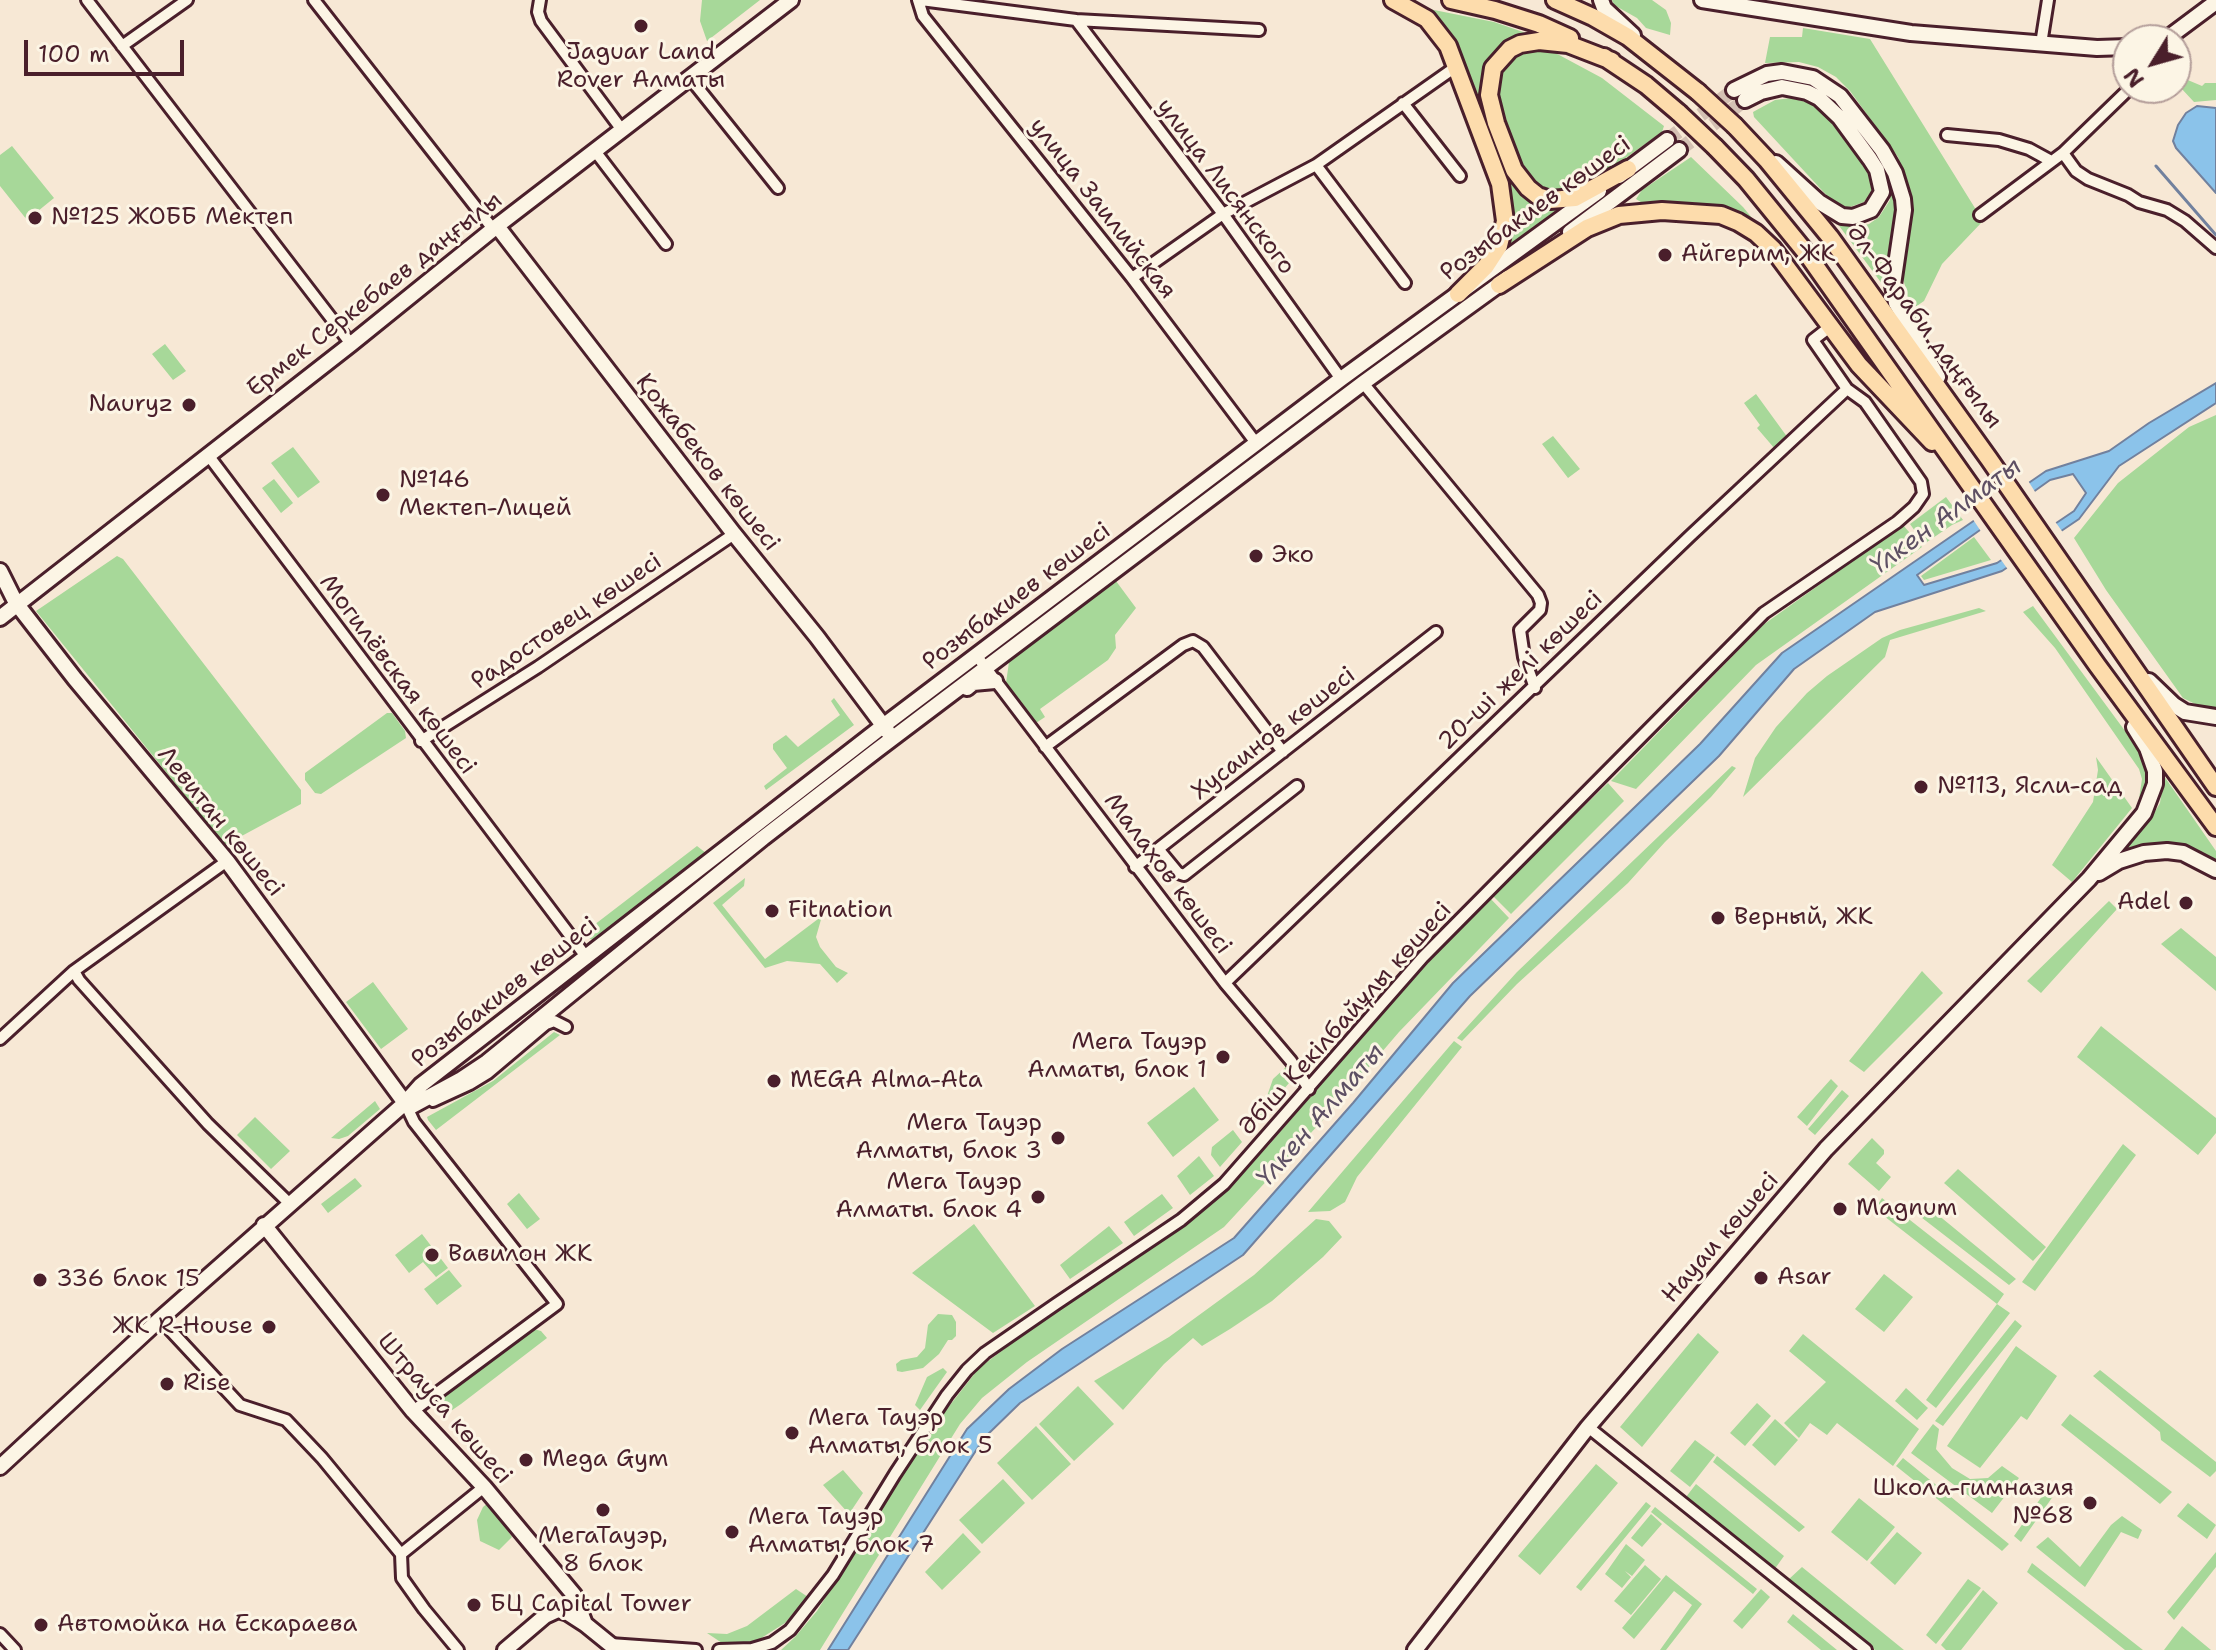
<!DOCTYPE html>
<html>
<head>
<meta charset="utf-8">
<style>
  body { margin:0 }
  #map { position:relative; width:2216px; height:1650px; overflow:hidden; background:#f7e8d5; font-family:"Shantell Sans",sans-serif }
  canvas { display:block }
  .north { position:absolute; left:2112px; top:24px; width:80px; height:80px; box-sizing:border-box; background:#fcf5e5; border:2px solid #b59f9b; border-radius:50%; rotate:233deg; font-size:22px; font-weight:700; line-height:32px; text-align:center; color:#4a1f2b }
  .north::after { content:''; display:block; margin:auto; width:28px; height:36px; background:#4a1f2b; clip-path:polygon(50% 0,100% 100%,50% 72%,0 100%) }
  .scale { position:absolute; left:24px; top:40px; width:160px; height:36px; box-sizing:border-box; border:4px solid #4a1f2b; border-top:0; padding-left:10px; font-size:24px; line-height:28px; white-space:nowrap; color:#4a1f2b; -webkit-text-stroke:6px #fcf5e5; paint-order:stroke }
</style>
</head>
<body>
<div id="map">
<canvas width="2216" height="1650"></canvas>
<div class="north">N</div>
<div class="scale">100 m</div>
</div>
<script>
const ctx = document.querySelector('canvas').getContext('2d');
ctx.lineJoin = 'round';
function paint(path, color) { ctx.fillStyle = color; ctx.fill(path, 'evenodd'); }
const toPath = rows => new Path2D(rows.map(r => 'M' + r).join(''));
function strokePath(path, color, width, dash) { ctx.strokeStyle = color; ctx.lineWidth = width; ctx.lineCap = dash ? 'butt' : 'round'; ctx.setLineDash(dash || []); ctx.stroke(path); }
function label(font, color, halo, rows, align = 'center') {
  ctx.font = font + ' "Shantell Sans",sans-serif'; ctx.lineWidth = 6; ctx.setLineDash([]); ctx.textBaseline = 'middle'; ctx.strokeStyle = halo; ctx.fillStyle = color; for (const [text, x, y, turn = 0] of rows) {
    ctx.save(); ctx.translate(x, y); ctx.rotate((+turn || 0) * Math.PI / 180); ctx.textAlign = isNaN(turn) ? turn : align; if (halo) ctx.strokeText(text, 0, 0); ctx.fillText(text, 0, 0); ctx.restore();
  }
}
paint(toPath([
  [702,0,760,0,707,41,700,21],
  [1612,0,1652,0,1666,10,1671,23,1670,35,1646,28,1637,18,1614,5],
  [1419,7,1494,22,1526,33,1517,38,1488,65,1482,85,1487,121,1457,49],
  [1803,28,1870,39,1983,221,1942,264,1924,301,1911,310,1903,278,1911,226,1911,197,1898,157,1850,91,1836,77,1818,67,1799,62,1765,63,1770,37,1802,37],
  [1531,49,1548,49,1602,78,1664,126,1662,132,1599,177,1572,191,1551,192,1542,188,1527,174,1515,153,1497,94,1501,71,1514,56],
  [2183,78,2202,86,2205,83,2216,83,2216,100,2194,102,2180,87],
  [1791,98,1814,104,1824,113,1869,173,1872,190,1864,202,1847,208,1831,200,1754,117,1753,112,1775,100],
  [12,146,54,198,27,220,0,186,0,155],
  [1691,157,1743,207,1757,224,1724,208,1691,202,1644,204,1636,199,1642,190],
  [1506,171,1514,185,1529,200,1546,207,1565,207,1504,252,1512,218],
  [1889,177,1896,199,1897,212,1889,264,1888,292,1837,223,1856,227,1869,224,1879,217,1890,200],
  [165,344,186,371,173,380,152,354],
  [1756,394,1788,438,1775,449,1757,428,1760,425,1744,403],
  [2216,415,2216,707,2210,707,2195,704,2183,698,2106,590,2074,538,2118,483,2189,427],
  [1553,436,1580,469,1568,478,1542,444],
  [293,447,320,482,298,498,271,463],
  [274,479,293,503,281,513,262,488],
  [1946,497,1963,520,1952,525,1924,544,1910,524],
  [1903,525,1922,547,1756,665,1636,789,1611,781,1763,625],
  [1974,537,1991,560,1924,580,1921,576],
  [117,556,123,559,301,790,301,804,225,845,36,611],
  [1116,581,1136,608,1115,635,1116,648,1108,660,1040,709,1045,717,1036,723,1006,683,1009,662],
  [2033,606,2142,754,2149,779,2144,804,2139,799,2142,779,2139,769,2055,648,2023,612],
  [1979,608,1986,611,1890,640,1885,657,1743,797,1755,758,1776,727,1807,693,1827,676,1882,638,1900,630],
  [834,698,854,725,766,790,764,786,787,768,773,749,773,744,786,735,798,747,840,715,831,701],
  [387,713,392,713,405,731,406,738,321,794,315,793,305,780,305,773],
  [2096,757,2132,808,2072,882,2052,865,2093,802,2098,770],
  [1732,766,1736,768,1711,797,1665,842,1628,883,1517,984,1462,1041,1457,1038,1517,972],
  [2164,776,2216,851,2216,861,2189,848,2171,846,2107,864,2153,815,2160,803],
  [1608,783,1624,801,1511,914,1492,895],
  [697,846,706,853,595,941,581,935],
  [745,878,744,886,722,905,765,959,822,916,816,937,820,947,836,967,848,973,837,983,820,964,787,961,765,968,713,903],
  [1489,897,1509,918,1399,1032,1333,1109,1224,1227,1027,1362,982,1398,960,1424,820,1650,781,1650,795,1637,817,1611,936,1423,979,1368,1036,1325,1173,1234,1200,1213,1268,1146,1382,1013],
  [2109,901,2117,909,2041,993,2027,981],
  [2181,928,2216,957,2216,991,2161,944],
  [1922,971,1943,993,1864,1072,1849,1061],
  [373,982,408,1029,381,1049,346,1002],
  [2101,1026,2216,1118,2216,1133,2198,1155,2077,1057],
  [554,1032,560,1035,436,1130,428,1120,427,1117,493,1081],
  [1454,1041,1462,1047,1357,1177,1345,1202,1330,1211,1308,1212],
  [1286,1067,1295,1076,1249,1130,1241,1120,1265,1102,1273,1079],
  [1831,1079,1838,1086,1807,1126,1797,1117],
  [1194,1087,1219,1120,1173,1157,1147,1123],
  [1842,1090,1849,1096,1815,1135,1808,1129],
  [375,1101,380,1109,348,1136,339,1139,331,1138],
  [255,1117,290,1151,271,1169,237,1135],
  [1233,1130,1242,1142,1220,1167,1211,1155,1212,1147],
  [1872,1138,1884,1150,1884,1154,1876,1163,1891,1177,1879,1191,1848,1164],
  [2123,1144,2136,1155,2035,1291,2022,1282],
  [1199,1156,1214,1176,1190,1195,1177,1176],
  [1958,1169,2046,1247,2033,1261,1944,1183],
  [355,1178,362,1186,328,1213,321,1204],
  [519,1193,540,1219,527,1229,507,1204],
  [1162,1194,1173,1208,1134,1236,1124,1222],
  [1882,1198,2004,1294,1997,1304,2010,1313,1936,1408,1926,1400,1997,1304,1875,1209],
  [1926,1205,2016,1279,2009,1285,1917,1214],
  [1316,1219,1329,1221,1342,1237,1323,1257,1272,1301,1230,1329,1202,1346,1193,1338,1164,1364,1123,1410,1094,1381,1169,1337,1254,1275],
  [974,1224,1035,1306,993,1333,912,1273],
  [1109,1226,1123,1243,1070,1279,1060,1265],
  [422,1234,448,1268,436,1277,423,1262,409,1273,395,1255],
  [449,1270,462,1286,437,1305,424,1289],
  [1884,1274,1913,1297,1884,1332,1855,1309],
  [938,1314,952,1315,956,1322,956,1336,952,1340,948,1340,939,1354,923,1368,902,1372,897,1371,896,1364,901,1360,917,1357,925,1348,928,1325],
  [2015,1320,2022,1326,1943,1426,1935,1421],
  [534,1329,541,1331,547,1338,461,1404,442,1417,435,1410,438,1400],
  [1698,1333,1719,1352,1642,1447,1620,1427],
  [1803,1334,1919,1429,1893,1466,1837,1423,1827,1435,1810,1423,1799,1438,1784,1423,1826,1382,1789,1351],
  [2016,1346,2057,1376,2027,1420,2021,1416,1980,1468,1947,1446],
  [943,1368,947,1372,920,1410,915,1405,927,1377],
  [2100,1370,2216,1462,2216,1471,2210,1477,2161,1440,2160,1432,2093,1376],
  [1078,1386,1114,1424,1074,1461,1039,1424],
  [1906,1388,1928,1408,1917,1420,1895,1401],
  [1757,1403,1771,1416,1745,1446,1730,1433],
  [2070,1414,2172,1492,2160,1504,2061,1425],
  [1775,1419,1798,1440,1775,1466,1752,1445],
  [1933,1424,1939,1429,1936,1449,1952,1468,1970,1479,1988,1478,2002,1466,2019,1478,1992,1513,1911,1453],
  [1036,1426,1071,1464,1032,1500,997,1463],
  [1695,1440,1715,1455,1690,1487,1670,1471],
  [1717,1456,1805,1527,1799,1532,1713,1462],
  [1903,1458,2009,1544,2002,1551,1896,1466],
  [1596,1464,1618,1483,1540,1575,1518,1556],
  [843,1470,863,1493,849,1514,823,1485],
  [1003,1479,1025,1503,982,1544,959,1520],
  [1696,1484,1784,1556,1774,1570,1686,1497],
  [2054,1487,2056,1492,2021,1542,2014,1536,2045,1492,2049,1494],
  [1859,1498,1895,1527,1867,1561,1831,1532],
  [1646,1502,1651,1506,1581,1591,1576,1587],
  [488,1503,512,1537,499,1550,480,1541,477,1520,483,1507],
  [2188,1503,2216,1525,2207,1539,2177,1516],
  [1655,1507,1757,1589,1753,1594,1651,1512],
  [1651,1514,1662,1524,1642,1547,1631,1538],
  [2122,1516,2142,1530,2138,1539,2121,1532,2085,1587,2036,1547,2048,1537,2080,1567,2111,1525],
  [1897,1532,1922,1553,1895,1585,1870,1563],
  [963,1533,981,1552,942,1590,925,1572],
  [1626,1544,1645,1560,1632,1576,1625,1571,1631,1577,1622,1588,1605,1574],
  [2216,1552,2216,1567,2174,1620,2167,1612],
  [2032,1563,2143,1650,2125,1650,2027,1572],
  [1645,1565,1661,1579,1631,1615,1614,1601],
  [1802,1567,1904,1650,1875,1650,1788,1580],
  [1666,1575,1702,1604,1666,1650,1660,1650,1692,1605,1674,1591,1634,1639,1622,1628],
  [1968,1579,1981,1588,1936,1644,1926,1635],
  [796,1589,808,1597,785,1623,755,1642,722,1643,707,1633,727,1634,747,1626],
  [1761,1589,1770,1597,1742,1629,1733,1621],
  [1983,1590,1998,1603,1961,1650,1946,1650,1941,1645],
  [1793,1614,1837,1650,1821,1650,1787,1622],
  [2182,1626,2211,1650,2164,1650]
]), '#a7d899');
const water = toPath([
  [2197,106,2216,108,2216,193,2176,148,2173,141,2178,125,2186,113,2197,106],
  [2216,383,2216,403,2119,466,2079,519,2002,571,1875,612,1794,669,1719,756,1470,996,1243,1255,1020,1403,984,1438,848,1650,828,1650,967,1429,1009,1389,1062,1349,1234,1238,1353,1103,1453,983,1700,744,1782,653,2046,471,2109,451,2149,423,2216,383],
  [2073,474,2086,493,2074,511,1997,563,1924,585,1917,575,2050,480,2073,474]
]);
paint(water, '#8bc3ea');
strokePath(water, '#71819e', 2);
paint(toPath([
  [2027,479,2037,495,1982,533,1972,518],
  [2054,520,2064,534,2009,571,1999,557]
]), '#f7e8d5');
strokePath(toPath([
  [2156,166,2216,235]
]), '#71819e', 3);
strokePath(toPath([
  [1667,140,1734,90],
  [1679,150,1745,100]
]), '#d4c0b3', 14, [14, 7]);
const street = toPath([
  [87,0,351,344],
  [314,0,493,229],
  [540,0,538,12,541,21,622,130],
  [918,0,923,16,1132,278,1256,443],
  [921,0,1076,20,1259,30],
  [1076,20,1223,214,1341,379],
  [2041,44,2048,0],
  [122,46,187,0],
  [690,78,778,188],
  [1403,103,1460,176],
  [1947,135,1999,140,2029,149,2051,161],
  [595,151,666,244],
  [2063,153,2076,171,2088,179,2128,195,2139,202,2167,210,2185,221,2216,248],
  [1316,165,1405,283],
  [1980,215,2063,153,2130,88],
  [1132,278,1223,214,1316,165,1457,66],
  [1363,383,1538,595,1541,603,1540,610,1520,630,1524,657,1535,688],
  [208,455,587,958],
  [976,655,1225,983,1291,1061,1309,1089],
  [421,741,538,667,734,534],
  [1045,747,1183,645,1193,641,1203,647,1283,752],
  [1159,850,1178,873,1184,875,1297,786],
  [1135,867,1436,632],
  [74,971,79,980,208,1124,289,1203],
  [1225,983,1690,536,1847,389],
  [0,1039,74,971,227,861],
  [433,1101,470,1084,488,1073,546,1024,554,1021,566,1027],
  [405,1103,414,1122,557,1304,413,1411],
  [160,1319,240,1405,286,1420,322,1458,401,1554,402,1578,424,1609,458,1650],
  [1588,1427,1866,1650],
  [401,1554,484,1487],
  [0,1634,15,1650],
  [610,1644,696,1650],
  [719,1650,752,1649,772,1643,790,1630,833,1575,895,1474,947,1395,967,1370,985,1353,1056,1304,1181,1220,1224,1184,1423,957,1764,613,1897,522,1914,507,1923,494,1921,482,1865,402,1847,389,1813,340,1831,326]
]);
const secondary = toPath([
  [1601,0,1604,8,1633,35],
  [1702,0,1911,33,2097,48,2128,47],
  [2165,40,2216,2],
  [1734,90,1767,74,1782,72,1813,78,1840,96,1882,150,1895,173,1903,199,1904,210,1893,285,1896,303,1938,377],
  [1745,100,1761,92,1782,87,1807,92,1819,98,1840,118,1870,159,1877,170,1882,192,1871,210,1853,217,1842,216,1819,202,1776,163],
  [1619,176,1667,140],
  [497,226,734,534,817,637,888,732],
  [1570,232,1679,150],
  [0,571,16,603,75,679,227,861,405,1103,412,1106,460,1080,487,1062,763,838,877,750,1363,383,1508,278],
  [0,618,351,344,497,226,791,0],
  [2149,681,2174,705,2185,712,2216,717],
  [967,688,973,683,995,681],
  [2099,873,2119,861,2144,853,2167,851,2183,853,2216,870],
  [264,1225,413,1411,484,1487,574,1595,585,1624],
  [0,1467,160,1319,405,1103,421,1085,883,726,1341,379,1599,191],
  [505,1650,545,1616,558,1610,568,1613,585,1624,617,1650],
  [1415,1650,1588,1427,1826,1149,2089,879,2144,813,2155,784,2155,771,2147,748,2134,727]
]);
const primary = toPath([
  [1393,0,1427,19,1448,46,1500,184,1505,221,1499,246,1486,266,1458,294],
  [1451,0,1495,10,1539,24,1570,38],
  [1555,0,1593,17,1628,37,1698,92],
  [1604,57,1646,85,1679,113],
  [1612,61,1568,44,1539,41,1520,44,1510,49,1493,68,1489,95,1496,123,1514,170,1528,188,1538,196,1550,200,1575,198,1628,169],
  [1735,126,1767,160,1830,237,1989,459,2216,787],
  [1715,147,1746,179,1807,254,2097,665,2216,827],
  [1499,285,1587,228,1619,215,1662,211,1721,215,1738,222,1756,233,1773,249,1859,365,1932,442]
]);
strokePath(street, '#4a1f2b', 16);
strokePath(secondary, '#4a1f2b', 20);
strokePath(primary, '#4a1f2b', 22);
strokePath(street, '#fcf5e5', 10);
strokePath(secondary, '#fcf5e5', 14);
strokePath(primary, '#fddcac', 16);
const primaryBridge = toPath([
  [1698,92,1735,126],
  [1679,113,1715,147]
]);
strokePath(primaryBridge, '#4a1f2b', 22, []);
strokePath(primaryBridge, '#fddcac', 16);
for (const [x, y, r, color] of [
  [641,26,8,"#4a1f2b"],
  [35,218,8,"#4a1f2b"],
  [1665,255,8,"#4a1f2b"],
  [189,405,8,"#4a1f2b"],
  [383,495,8,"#4a1f2b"],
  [1256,556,8,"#4a1f2b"],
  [1921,787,8,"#4a1f2b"],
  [2186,903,8,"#4a1f2b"],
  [772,911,8,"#4a1f2b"],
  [1718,918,8,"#4a1f2b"],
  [1223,1057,8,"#4a1f2b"],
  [774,1081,8,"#4a1f2b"],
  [1058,1138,8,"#4a1f2b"],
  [1038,1197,8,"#4a1f2b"],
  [1840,1209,8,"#4a1f2b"],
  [432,1255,8,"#4a1f2b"],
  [1761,1278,8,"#4a1f2b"],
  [40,1280,8,"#4a1f2b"],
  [269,1327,8,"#4a1f2b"],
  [167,1384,8,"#4a1f2b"],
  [792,1433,8,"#4a1f2b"],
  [526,1460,8,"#4a1f2b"],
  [2090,1503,8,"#4a1f2b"],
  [603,1510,8,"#4a1f2b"],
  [732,1532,8,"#4a1f2b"],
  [474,1605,8,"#4a1f2b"],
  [41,1625,8,"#4a1f2b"]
]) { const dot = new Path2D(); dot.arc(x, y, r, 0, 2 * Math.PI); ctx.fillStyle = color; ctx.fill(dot); strokePath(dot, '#fcf5e5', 3); }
label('24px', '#4a1f2b', '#fcf5e5', [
  ["Jaguar Land",641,53,"center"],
  ["Rover Алматы",641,81,"center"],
  ["№125 ЖОББ Мектеп",51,218],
  ["Айгерим, ЖК",1681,255],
  ["Nauryz",173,405,"right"],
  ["№146",399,481],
  ["Мектеп-Лицей",399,509],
  ["Эко",1272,556],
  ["№113, Ясли-сад",1937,787],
  ["Adel",2170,903,"right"],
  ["Fitnation",788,911],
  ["Верный, ЖК",1734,918],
  ["Мега Тауэр",1207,1043,"right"],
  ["Алматы, блок 1",1207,1071,"right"],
  ["MEGA Alma-Ata",790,1081],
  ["Мега Тауэр",1042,1124,"right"],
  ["Алматы, блок 3",1042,1152,"right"],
  ["Мега Тауэр",1022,1183,"right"],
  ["Алматы. блок 4",1022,1211,"right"],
  ["Magnum",1856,1209],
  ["Вавилон ЖК",448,1255],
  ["Asar",1777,1278],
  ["336 блок 15",56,1280],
  ["ЖК R-House",253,1327,"right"],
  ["Rise",183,1384],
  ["Мега Тауэр",808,1419],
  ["Алматы, блок 5",808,1447],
  ["Mega Gym",542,1460],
  ["Школа-гимназия",2074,1489,"right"],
  ["№68",2074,1517,"right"],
  ["Мега Тауэр",748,1518],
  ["Алматы, блок 7",748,1546],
  ["МегаТауэр,",603,1537,"center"],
  ["8 блок",603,1565,"center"],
  ["БЦ Capital Tower",490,1605],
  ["Автомойка на Ескараева",57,1625]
], 'left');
label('24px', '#4a1f2b', '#fcf5e5', [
  ["улица Лисянского",1225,187,53],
  ["улица Заилийская",1102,209,52],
  ["Розыбакиев көшесі",1536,209,-36],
  ["Ермек Серкебаев даңғылы",375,295,-38],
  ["Әл-Фараби даңғылы",1924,327,54],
  ["Қожабеков көшесі",707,463,52],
  ["Розыбакиев көшесі",1017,597,-37],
  ["Радостовец көшесі",567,622,-34],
  ["20-ші желі көшесі",1521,671,-44],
  ["Могилёвская көшесі",397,675,53],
  ["Хусаинов көшесі",1274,734,-38],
  ["Левитан көшесі",220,822,51],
  ["Малахов көшесі",1167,874,53],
  ["Розыбакиев көшесі",505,993,-38],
  ["Әбіш Кекілбайұлы көшесі",1346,1019,-48],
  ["Науаи көшесі",1721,1238,-49],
  ["Штрауса көшесі",444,1409,49]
]);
label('italic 26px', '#5e5064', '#fcf5e5', [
  ["Үлкен Алматы",1946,517,-36],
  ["Үлкен Алматы",1321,1116,-49]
]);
</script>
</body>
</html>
